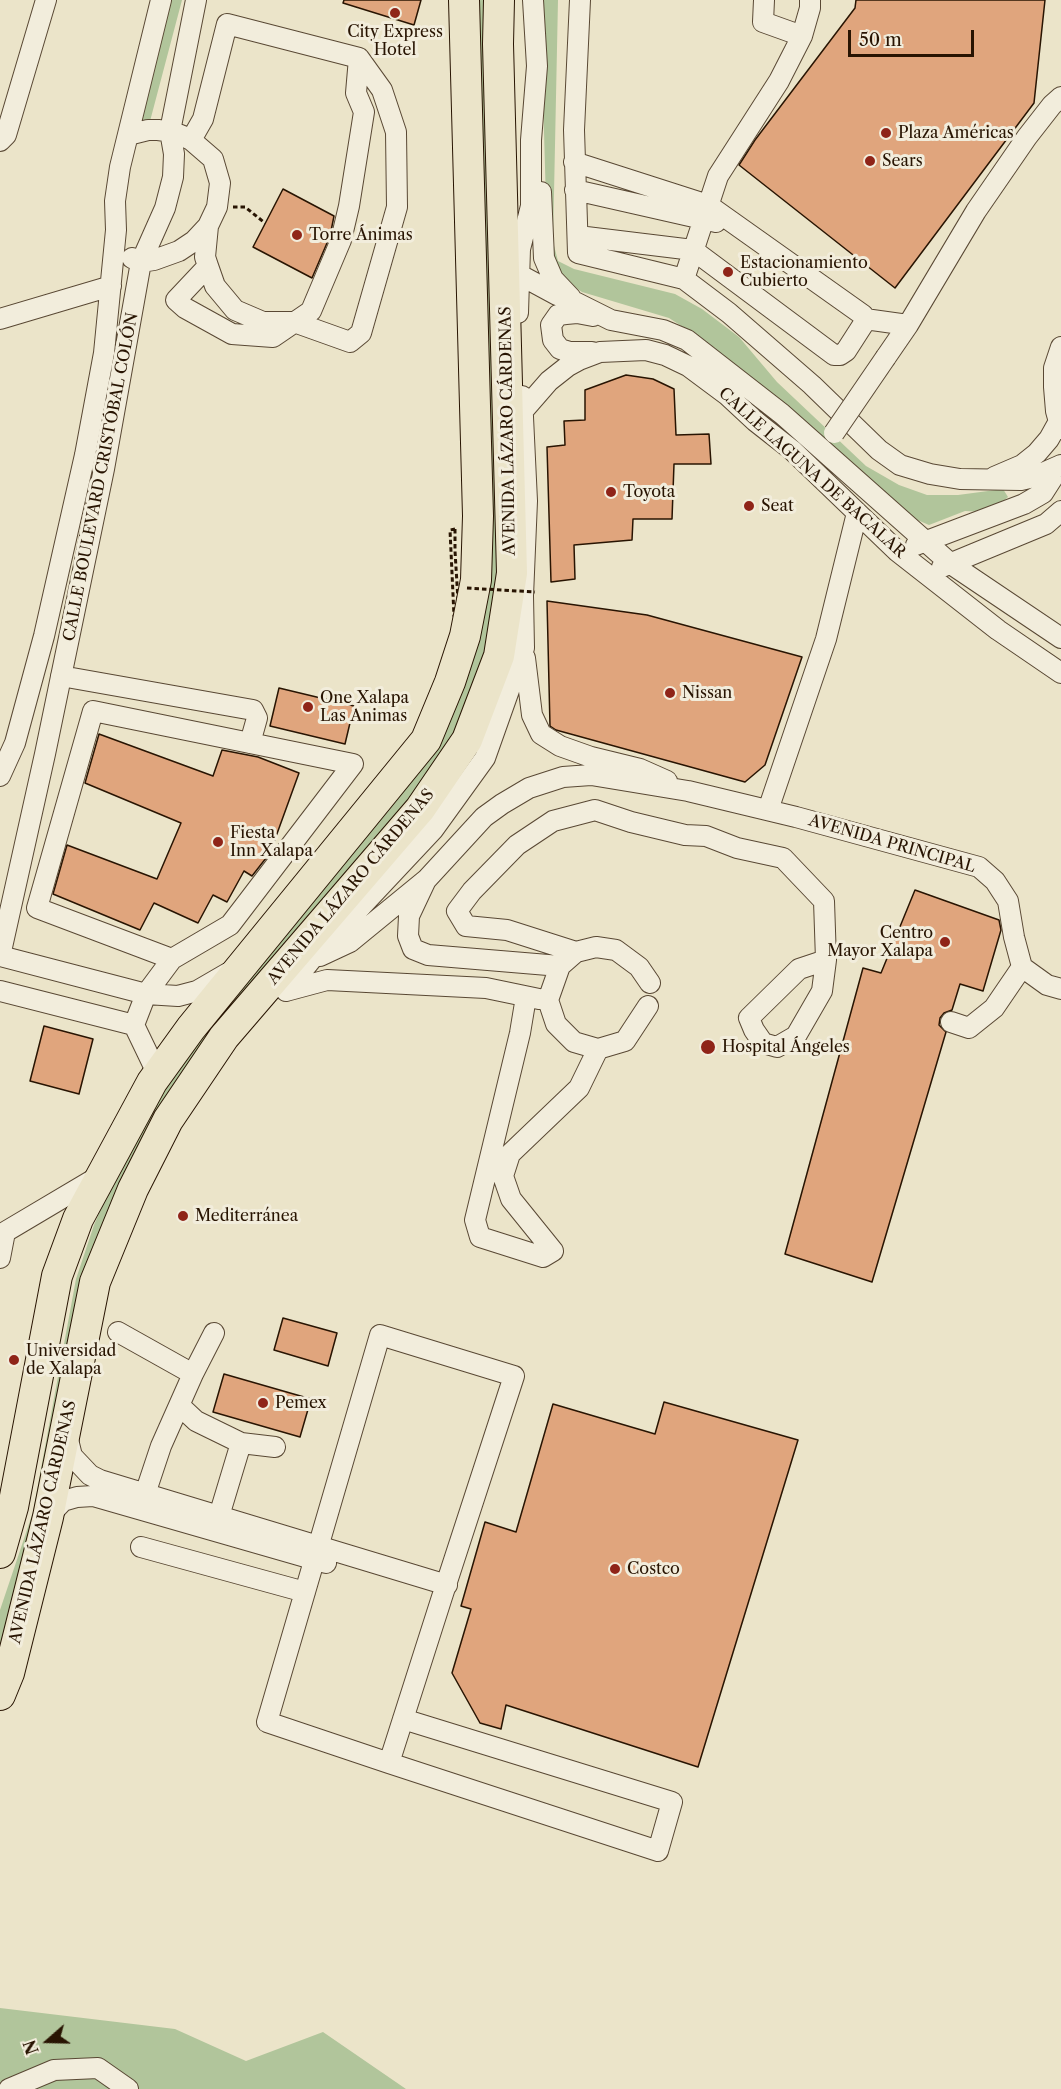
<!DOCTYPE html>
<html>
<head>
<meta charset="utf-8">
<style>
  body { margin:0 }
  #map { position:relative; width:1061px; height:2089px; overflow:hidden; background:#ebe4c9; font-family:"Libre Caslon Text",serif }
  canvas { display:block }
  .north { position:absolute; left:18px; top:2011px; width:60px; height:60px; -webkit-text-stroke:4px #f2eddc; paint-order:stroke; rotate:250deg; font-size:16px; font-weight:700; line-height:24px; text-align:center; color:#281402 }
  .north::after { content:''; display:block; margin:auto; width:21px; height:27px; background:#281402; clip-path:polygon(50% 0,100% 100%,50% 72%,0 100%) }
  .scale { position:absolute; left:848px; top:30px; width:126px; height:27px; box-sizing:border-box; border:3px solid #281402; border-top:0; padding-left:8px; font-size:18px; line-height:21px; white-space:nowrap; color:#281402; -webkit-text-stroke:4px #f2eddc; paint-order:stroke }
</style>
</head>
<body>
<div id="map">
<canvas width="1061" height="2089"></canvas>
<div class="north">N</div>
<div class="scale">50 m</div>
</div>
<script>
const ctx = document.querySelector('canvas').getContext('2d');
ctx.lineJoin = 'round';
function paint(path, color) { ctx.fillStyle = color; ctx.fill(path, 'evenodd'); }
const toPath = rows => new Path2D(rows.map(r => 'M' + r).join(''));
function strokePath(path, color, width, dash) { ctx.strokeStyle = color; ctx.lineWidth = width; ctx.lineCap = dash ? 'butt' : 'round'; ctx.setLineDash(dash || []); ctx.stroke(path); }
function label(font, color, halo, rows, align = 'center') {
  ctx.font = font + ' "Libre Caslon Text",serif'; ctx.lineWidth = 6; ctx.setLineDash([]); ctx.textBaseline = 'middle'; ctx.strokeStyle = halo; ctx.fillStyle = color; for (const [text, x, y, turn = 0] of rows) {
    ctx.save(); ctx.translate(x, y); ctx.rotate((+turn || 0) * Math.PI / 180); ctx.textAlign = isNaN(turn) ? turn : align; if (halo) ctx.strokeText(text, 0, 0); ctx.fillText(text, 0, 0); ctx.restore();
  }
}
paint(toPath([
  [170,0,182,0,149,125,138,122],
  [467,0,485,0,483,36,501,575,493,654,459,738,220,1036,90,1279,45,1517,0,1649,0,1610,33,1512,76,1279,94,1225,155,1084,369,820,469,646],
  [543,0,558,0,553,242,558,261,574,269,675,294,702,309,739,337,777,382,866,466,899,485,927,495,958,495,1003,489,1008,497,996,508,984,512,965,511,929,525,915,519,686,329,669,318,582,292,564,280,552,264,547,238,542,61],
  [0,2008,175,2029,246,2061,323,2032,406,2089,0,2089]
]), '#b1c59b');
const building = toPath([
  [344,0,421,0,414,25,343,3,344,0],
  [856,0,1045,0,1034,103,895,288,739,165,755,140,855,8,856,0],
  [283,189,334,216,330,236,312,278,253,247,283,189],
  [626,375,653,379,674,389,676,435,709,434,711,464,674,464,672,519,633,519,632,540,574,545,575,579,551,582,547,447,565,445,564,421,585,420,585,390,626,375],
  [547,601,647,615,802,657,765,765,745,782,556,730,550,726,547,601],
  [279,688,354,706,345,744,270,726,279,688],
  [99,734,213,776,222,750,258,757,299,773,270,853,252,876,244,871,227,902,213,895,198,923,154,903,140,930,53,894,67,845,157,879,181,823,85,783,99,734],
  [915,890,999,920,1001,930,983,991,960,984,952,1010,944,1013,940,1018,939,1025,946,1032,872,1282,785,1254,863,968,881,973,915,890],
  [44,1026,93,1039,79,1094,30,1081,44,1026],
  [283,1318,337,1333,328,1366,274,1350,283,1318],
  [224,1374,311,1399,300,1437,213,1412,224,1374],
  [664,1402,798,1440,698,1767,506,1705,501,1729,480,1723,452,1673,471,1609,461,1606,485,1522,516,1532,553,1404,655,1434,664,1402]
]);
paint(building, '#e0a57d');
strokePath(building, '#281402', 1.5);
const minor = toPath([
  [196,0,170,131,174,154,173,177,165,208,141,262,104,469,45,754,0,956,146,994,178,996,197,991,228,973],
  [580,0,574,130,578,253,684,279,729,313,812,385,879,450,900,465,930,474,960,479,1021,480,1034,477,1061,465],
  [764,0,763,22,802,36],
  [128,135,148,130,158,130,173,132,183,136,191,140,213,159,220,183,217,207,208,226,194,241,179,251,154,260,141,262,132,258],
  [191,140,203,119,227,24,359,58,382,90,396,132,397,207,361,333,350,342,294,322,263,322,235,310,215,286,208,266,205,257,208,226],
  [0,141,6,135,46,0],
  [574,162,708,205,863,315,864,323,846,351,840,355,834,355,693,250,578,236],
  [575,190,716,222],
  [541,192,544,258,553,279,571,298],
  [208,266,176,300,185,308,232,334,273,337,311,311,341,240,349,206,364,112,356,93,359,58],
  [520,275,557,295,575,302,611,320,663,330,687,340,782,414,951,564,1061,638],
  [684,279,718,176,779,81,802,36,810,8,810,0],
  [518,313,520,249,531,206,531,140,537,66,533,0],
  [0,319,111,286],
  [865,319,908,325],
  [1061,347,1054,368,1054,387,1056,411,1061,429],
  [592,352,570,352,560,349,553,340,551,325,558,315,566,314,577,313,593,316],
  [886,357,908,325,976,211,1027,137,1052,105,1061,97],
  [522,412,549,381,568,366,579,360,600,352,646,350,665,355,688,366,727,395,755,421,792,450,897,551,998,630,1061,673],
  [994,477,1022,465,1037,453,1049,439,1059,421],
  [916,545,1024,504,1043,493,1061,465],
  [942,567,1046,524,1061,511],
  [525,658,532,715,541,734,560,746,591,757,640,769,667,781],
  [61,676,253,710,257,718,250,743],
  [0,776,15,743,44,636,85,455,104,353,116,230,115,201,120,167,161,0],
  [768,810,826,639,857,513],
  [425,882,409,916,408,936,413,949,428,955,560,966],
  [576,952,507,930,466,926,457,911,472,891,517,845,553,821,595,810,631,822,685,835,706,836,737,848,783,858,824,901,826,960,822,991,796,1036,777,1047,763,1043,754,1030,749,1018,799,969,826,960],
  [320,956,350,942,427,879,484,817,502,804,529,788,563,777,591,775,688,791,796,817,979,867,995,881,1008,901,1014,937,1022,967,1047,985,1061,989],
  [0,991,134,1025,158,1075],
  [286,991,311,960,433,830,485,758,524,648,523,596,527,501,522,396],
  [286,991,327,980,486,988,539,999],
  [526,997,520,1033,475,1220,480,1237,543,1257,553,1251,511,1199,503,1176,510,1154,579,1088,598,1049],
  [648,1006,625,1041,598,1049,574,1042,556,1024,548,1000,560,966,576,952,596,947,616,950,639,967,650,983],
  [951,1022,969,1028,994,1008,1022,967],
  [134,1025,146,994,172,959,230,925,353,764,93,711,37,908,172,959],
  [0,1235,101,1175],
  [0,1258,5,1232],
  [118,1332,193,1374],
  [180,1406,196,1421,241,1443,275,1447],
  [67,1436,72,1456,90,1475,100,1480,447,1585],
  [145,1494,161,1446,193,1374,214,1333],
  [219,1516,241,1443],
  [48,1517,63,1501,77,1497,93,1496,326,1563],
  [141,1547,305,1592],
  [389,1763,442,1597,514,1376,380,1335,267,1722,389,1763,658,1851,672,1802,403,1719],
  [9,2089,54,2070,98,2068,128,2089]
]);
const highway = toPath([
  [0,1553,13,1507,57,1276,78,1219,152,1082,191,1028,426,740,450,682,465,636,476,580,478,516,464,0],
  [0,1695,9,1673,48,1517,95,1282,133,1189,168,1120,224,1037,420,809,467,740,499,656,512,573,498,44,499,0]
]);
strokePath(minor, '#594834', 22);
strokePath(highway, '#281402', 32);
strokePath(toPath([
  [233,207,245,207,265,223],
  [455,529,455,551,459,617,454,616,450,530,455,529]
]), '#281402', 3, [4.5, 3]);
strokePath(minor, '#f2eddc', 20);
strokePath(highway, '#ebe4c9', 30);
const minorBridge = toPath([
  [834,433,886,357]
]);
strokePath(minorBridge, '#594834', 22, []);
strokePath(toPath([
  [467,588,535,592]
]), '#281402', 3, [4.5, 3]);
strokePath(minorBridge, '#f2eddc', 20);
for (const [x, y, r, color] of [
  [395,13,6,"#8f2418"],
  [886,133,6,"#8f2418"],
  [870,161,6,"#8f2418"],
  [297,235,6,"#8f2418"],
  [728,272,6,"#8f2418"],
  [611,492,6,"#8f2418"],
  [749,506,6,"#8f2418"],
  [670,693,6,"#8f2418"],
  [308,707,6,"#8f2418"],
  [218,842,6,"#8f2418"],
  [945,942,6,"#8f2418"],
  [708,1047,8,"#8f2418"],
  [183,1216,6,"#8f2418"],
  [14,1360,6,"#8f2418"],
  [263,1403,6,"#8f2418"],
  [615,1569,6,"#8f2418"]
]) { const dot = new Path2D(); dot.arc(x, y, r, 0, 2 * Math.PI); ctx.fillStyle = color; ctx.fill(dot); strokePath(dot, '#f2eddc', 2); }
label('16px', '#281402', '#f2eddc', [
  ["City Express",395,32,"center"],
  ["Hotel",395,50,"center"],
  ["Plaza Américas",898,133],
  ["Sears",882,161],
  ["Torre Ánimas",309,235],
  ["Estacionamiento",740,263],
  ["Cubierto",740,281],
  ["Toyota",623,492],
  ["Seat",761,506],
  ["Nissan",682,693],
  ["One Xalapa",320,698],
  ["Las Animas",320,716],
  ["Fiesta",230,833],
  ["Inn Xalapa",230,851],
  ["Centro",933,933,"right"],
  ["Mayor Xalapa",933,951,"right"],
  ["Hospital Ángeles",722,1047],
  ["Mediterránea",195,1216],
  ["Universidad",26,1351],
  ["de Xalapa",26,1369],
  ["Pemex",275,1403],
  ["Costco",627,1569]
], 'left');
label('16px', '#281402', '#f2eddc', [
  ["AVENIDA LÁZARO CÁRDENAS",508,431,-91],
  ["CALLE LAGUNA DE BACALAR",812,473,42],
  ["CALLE BOULEVARD CRISTÓBAL COLÓN",101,477,-79],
  ["AVENIDA PRINCIPAL",892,844,16],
  ["AVENIDA LÁZARO CÁRDENAS",351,887,-50],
  ["AVENIDA LÁZARO CÁRDENAS",43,1522,-77]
]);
</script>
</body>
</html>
